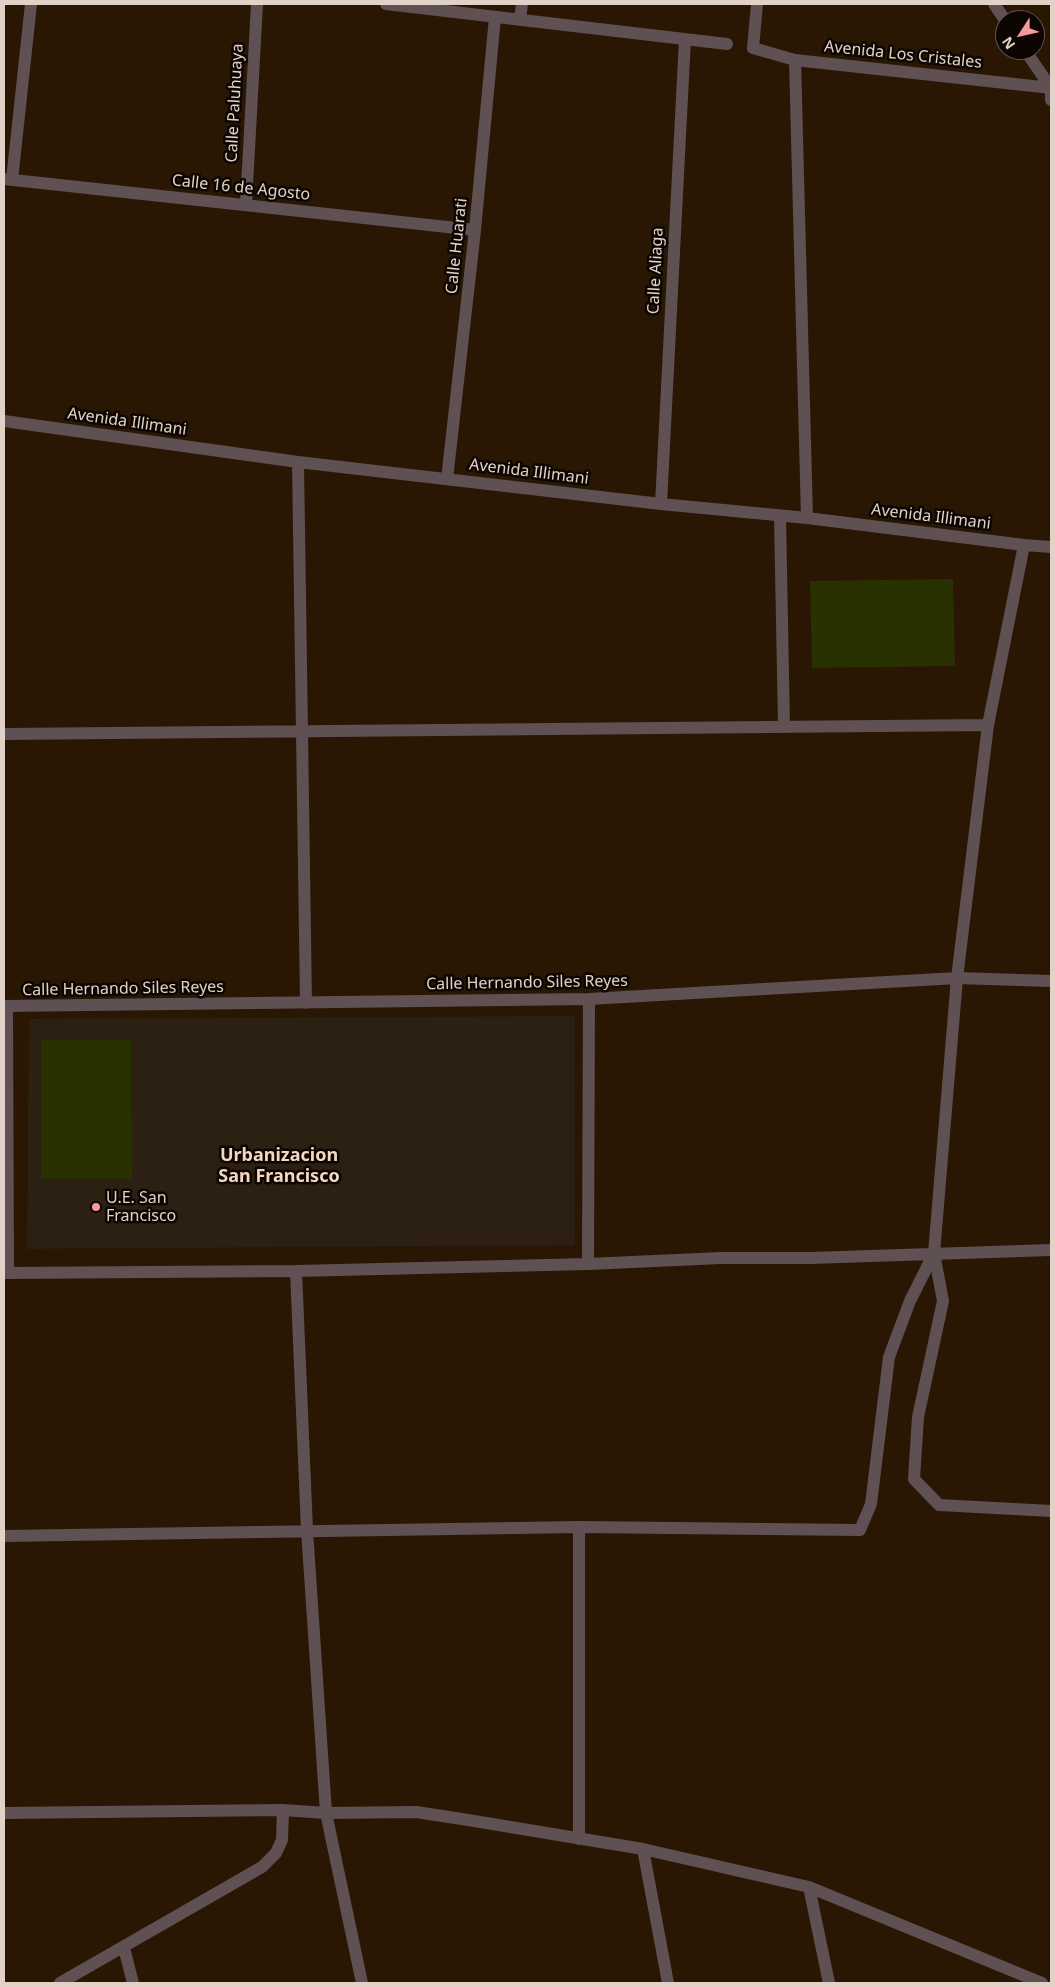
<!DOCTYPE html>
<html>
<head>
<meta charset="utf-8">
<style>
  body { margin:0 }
  #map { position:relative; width:1055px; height:1987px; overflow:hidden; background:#291603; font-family:"Noto Sans",sans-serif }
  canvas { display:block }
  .frame { position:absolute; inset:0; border:5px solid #e0d2c6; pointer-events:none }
  .north { position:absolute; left:995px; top:10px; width:50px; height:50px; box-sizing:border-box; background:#0c0501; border:1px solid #615750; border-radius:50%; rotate:235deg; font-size:14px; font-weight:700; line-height:20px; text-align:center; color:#e0d2c6 }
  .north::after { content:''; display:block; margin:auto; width:18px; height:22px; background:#f59b9e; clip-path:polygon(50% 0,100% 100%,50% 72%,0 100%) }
</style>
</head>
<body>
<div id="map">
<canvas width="1055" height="1987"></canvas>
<div class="frame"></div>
<div class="north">N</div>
</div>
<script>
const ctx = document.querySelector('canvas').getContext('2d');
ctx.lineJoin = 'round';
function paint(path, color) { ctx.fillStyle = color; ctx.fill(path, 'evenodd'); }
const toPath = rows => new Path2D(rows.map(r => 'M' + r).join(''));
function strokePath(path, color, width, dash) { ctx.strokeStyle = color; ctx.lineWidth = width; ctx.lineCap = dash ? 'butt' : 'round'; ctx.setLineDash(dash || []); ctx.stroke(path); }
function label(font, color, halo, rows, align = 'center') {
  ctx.font = font + ' "Noto Sans",sans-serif'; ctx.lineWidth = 5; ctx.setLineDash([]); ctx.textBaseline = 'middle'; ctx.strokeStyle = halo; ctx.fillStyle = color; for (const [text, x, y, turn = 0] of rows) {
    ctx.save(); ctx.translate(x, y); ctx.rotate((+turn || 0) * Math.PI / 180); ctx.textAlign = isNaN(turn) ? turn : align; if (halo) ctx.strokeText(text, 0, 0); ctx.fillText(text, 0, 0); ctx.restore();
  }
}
paint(toPath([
  [575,1016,575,1245,27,1249,29,1019]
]), '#2b2011');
paint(toPath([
  [953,579,955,666,812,668,810,581],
  [41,1040,131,1040,132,1179,41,1179]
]), '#2a3101');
strokePath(toPath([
  [780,516,784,727],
  [7,1006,8,1273]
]), '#5f5053', 12);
strokePath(toPath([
  [386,4,727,44],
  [757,4,753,48,795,60,1051,88],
  [994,4,1005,20],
  [520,19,522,4],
  [1025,50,1051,88,1051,100],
  [795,60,807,518],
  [4,179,475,230],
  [12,180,31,4],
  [246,204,257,4],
  [4,421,298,462,661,504,807,518,1024,545,1051,547],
  [298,462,306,1003],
  [447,479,475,230,495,17],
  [661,504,685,39],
  [4,734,988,725],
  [4,1006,589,999,957,978,1051,981],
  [934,1253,943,1301,918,1417,914,1479,939,1505,1051,1511],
  [588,1264,589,999],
  [296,1271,307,1530,326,1813,362,1983],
  [4,1273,296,1271,588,1264,721,1258,811,1258,1051,1250],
  [579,1527,579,1839],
  [4,1536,579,1527,860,1530,871,1504,889,1357,910,1301,934,1253,957,978,988,725,1024,545],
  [4,1813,283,1810,326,1813,416,1812,462,1819,643,1849,809,1887,1042,1983],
  [643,1849,668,1983],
  [809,1887,829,1983],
  [124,1948,133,1983],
  [60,1983,262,1867,276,1853,282,1840,283,1810]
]), '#5f5053', 12);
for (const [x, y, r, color] of [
  [96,1207,5,"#f59b9e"]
]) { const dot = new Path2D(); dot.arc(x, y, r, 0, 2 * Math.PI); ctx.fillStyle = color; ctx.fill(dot); strokePath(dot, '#0c0501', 2); }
label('16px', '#e0d2c6', '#0c0501', [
  ["Avenida Los Cristales",903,55,6],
  ["Calle Paluhuaya",235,103,-87],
  ["Calle 16 de Agosto",241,188,6],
  ["Calle Huarati",457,246,-84],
  ["Calle Aliaga",656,271,-87],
  ["Avenida Illimani",127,422,8],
  ["Avenida Illimani",529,472,7],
  ["Avenida Illimani",931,517,7],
  ["Calle Hernando Siles Reyes",527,983,-1],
  ["Calle Hernando Siles Reyes",123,989,-1]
]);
label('16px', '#e0d2c6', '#0c0501', [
  ["U.E. San",106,1198],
  ["Francisco",106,1216]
], 'left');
label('bold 18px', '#f3d7bf', '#0c0501', [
  ["Urbanizacion",279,1156],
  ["San Francisco",279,1177]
]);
</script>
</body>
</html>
